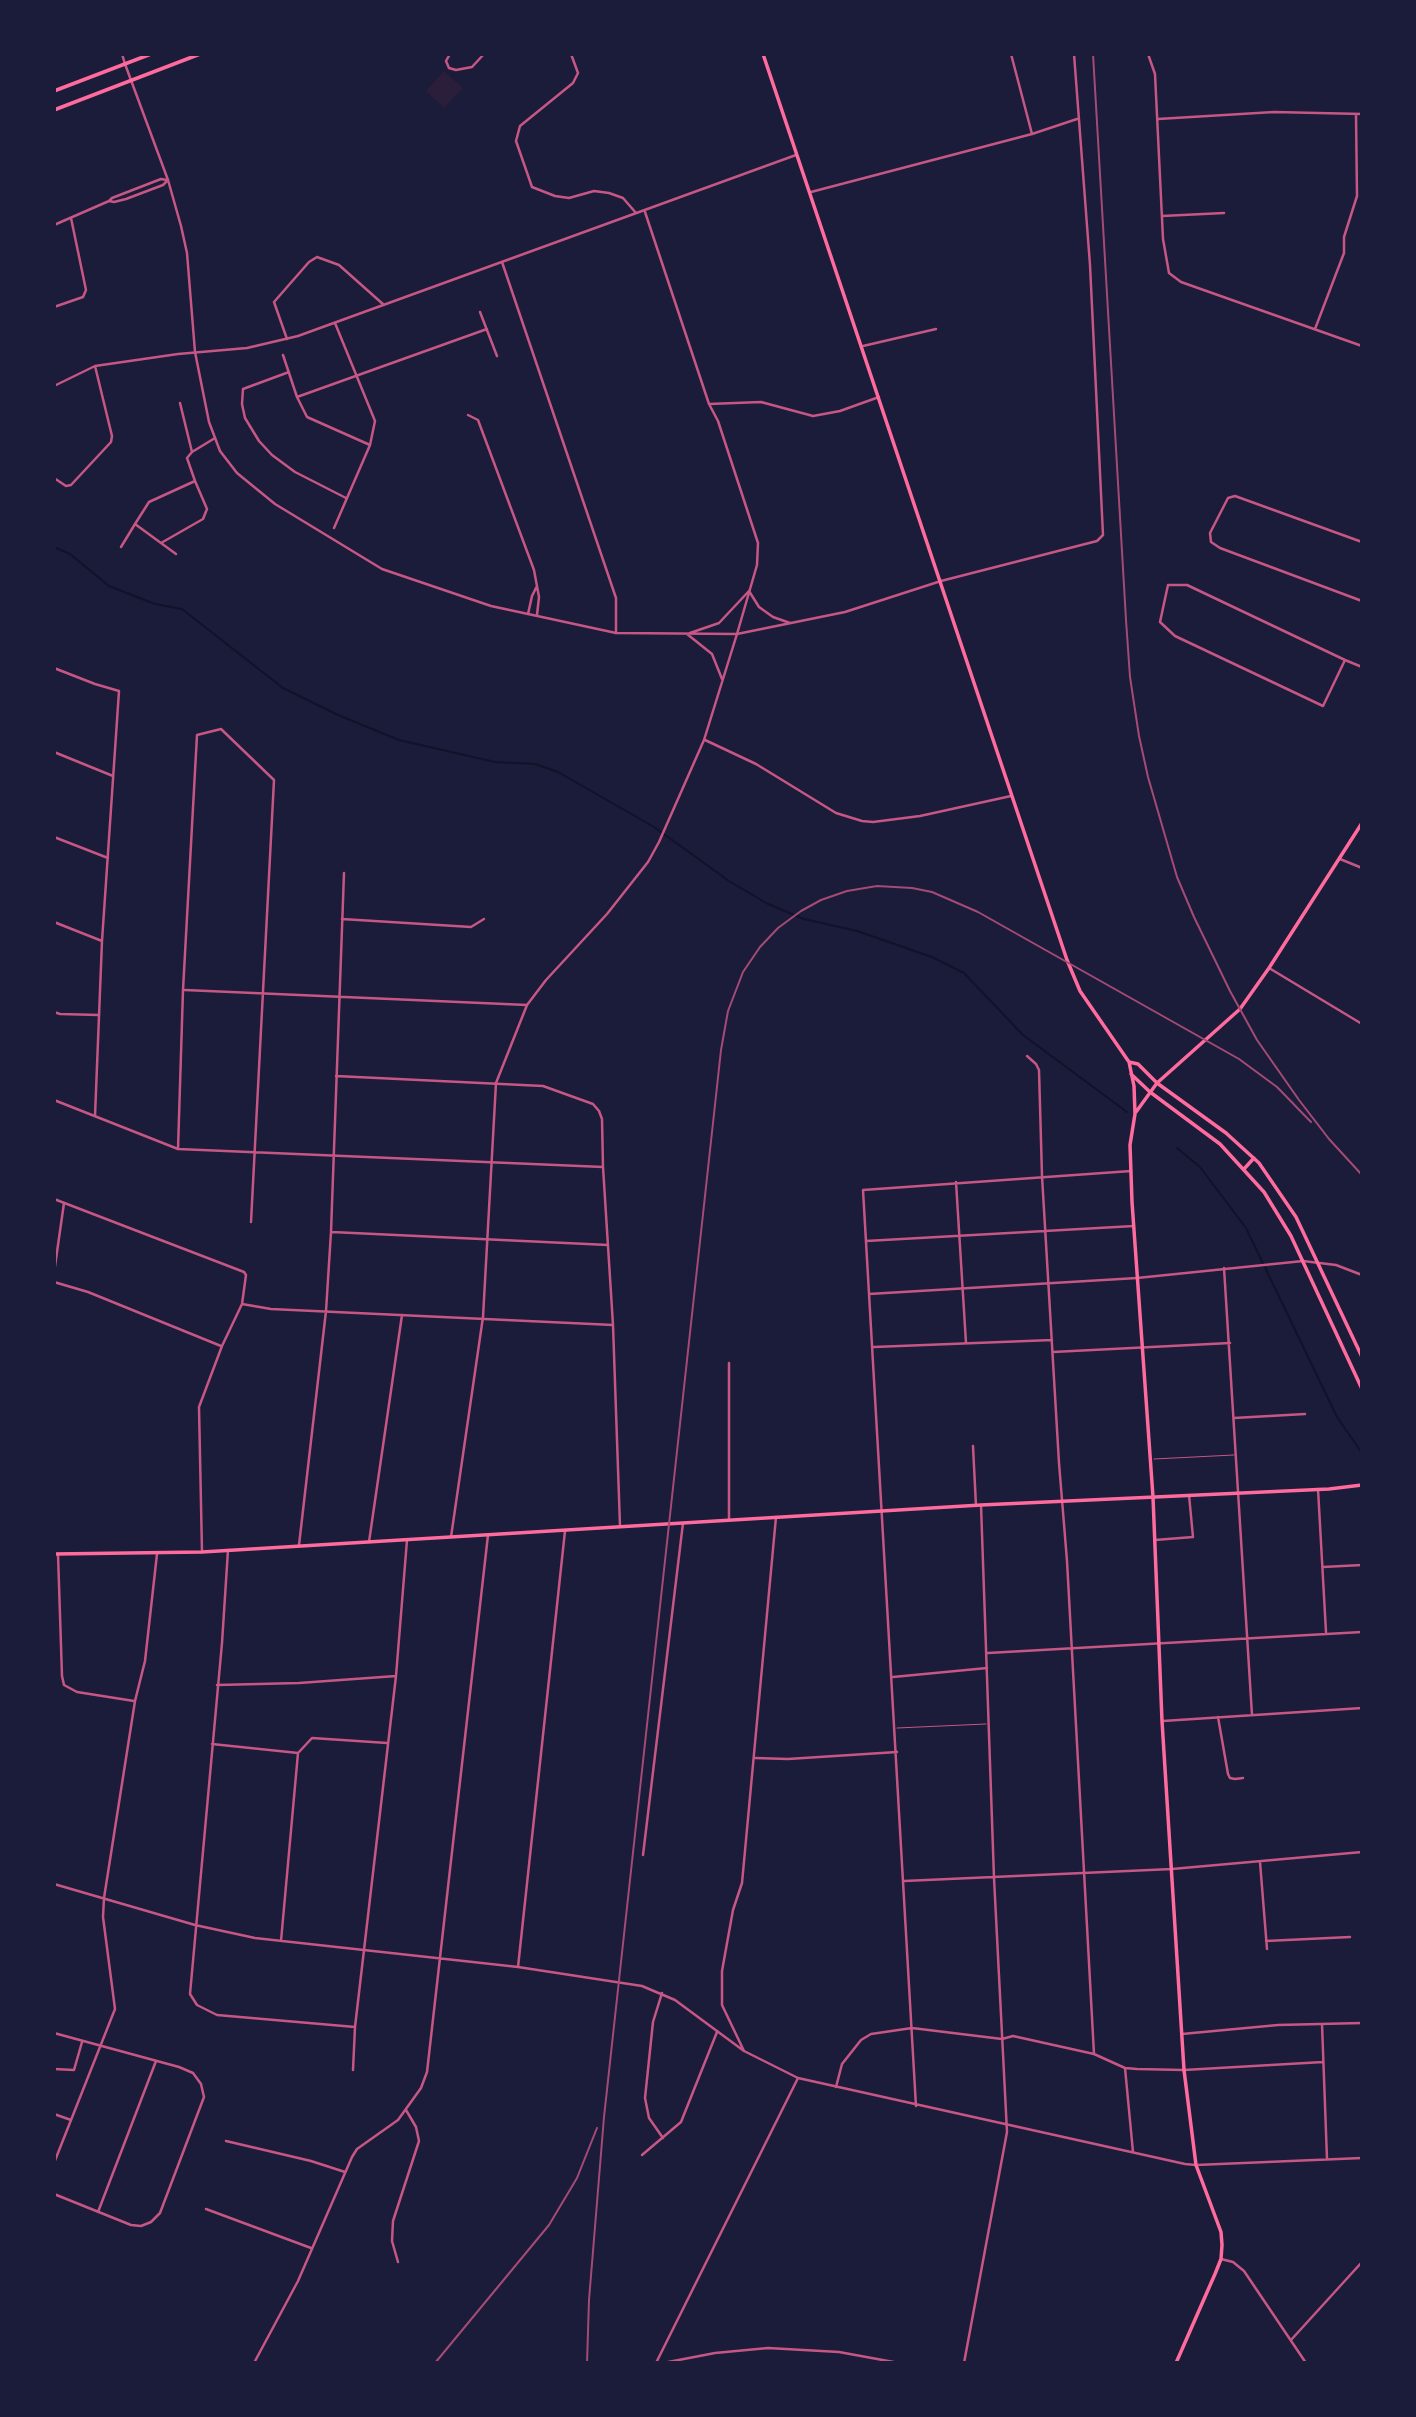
<!DOCTYPE html>
<html>
<head>
<meta charset="utf-8">
<style>
  body { margin:0 }
  #map { position:relative; width:1416px; height:2417px; overflow:hidden; background:#1b1b3a; font-family:Barlow,sans-serif }
  canvas { display:block }
  .frame { position:absolute; inset:0; border:56px solid #1b1b3a; pointer-events:none }
</style>
</head>
<body>
<div id="map">
<canvas width="1416" height="2417"></canvas>
<div class="frame"></div>
</div>
<script>
const ctx = document.querySelector('canvas').getContext('2d');
ctx.lineJoin = 'round';
function paint(path, color) { ctx.fillStyle = color; ctx.fill(path, 'evenodd'); }
const toPath = rows => new Path2D(rows.map(r => 'M' + r).join(''));
function strokePath(path, color, width, dash) { ctx.strokeStyle = color; ctx.lineWidth = width; ctx.lineCap = dash ? 'butt' : 'round'; ctx.setLineDash(dash || []); ctx.stroke(path); }
paint(toPath([
  [444,71,463,88,444,108,426,91]
]), '#2a1e3b');
strokePath(toPath([
  [54,547,70,554,109,586,155,604,182,609,283,688,338,715,399,740,495,762,535,764,558,772,654,827,729,881,768,904,804,919,857,931,932,957,964,973,1023,1035,1127,1112],
  [1177,1148,1200,1167,1246,1228,1337,1417,1362,1453]
]), '#12122b', 2);
strokePath(toPath([
  [1154,1459,1234,1455],
  [897,1728,986,1724]
]), '#c65784', 1);
strokePath(toPath([
  [122,54,125,64],
  [450,54,446,61,449,68,456,70,472,67,484,54],
  [571,54,578,73,573,83,520,126,516,141,532,187,555,196,569,198,594,191,609,193,623,198,636,213],
  [1011,54,1032,134],
  [1148,54,1155,74,1163,239,1169,273,1181,282,1362,346],
  [1158,119,1274,112,1362,114],
  [811,192,1032,134,1077,119],
  [109,201,114,202,126,199,163,185,167,181],
  [645,212,709,404,718,421,758,543,757,565,737,634],
  [1162,216,1224,213],
  [54,225,109,201,112,198,161,179,167,180],
  [502,262,616,598,616,633],
  [54,307,83,297,86,290,71,218],
  [480,312,497,356],
  [1315,329,1344,253,1344,237,1357,196,1356,114],
  [287,339,274,302,309,262,317,257,339,265,384,305],
  [863,346,936,329],
  [283,355,297,397,307,417,370,445],
  [289,372,243,389,242,404,245,418,259,441,272,455,295,472,346,498],
  [54,386,95,366,178,354,247,348,298,336,796,155],
  [297,397,487,329],
  [180,403,192,452],
  [709,404,761,402,813,416,840,411,879,397],
  [468,415,478,420,534,570,539,597,537,615],
  [54,478,66,486,71,485,111,442,112,436,95,366],
  [334,528,370,445,375,421,335,323],
  [1362,542,1235,496,1228,498,1210,533,1211,542,1220,548,1362,601],
  [161,543,203,519,207,509,195,481],
  [121,547,135,524],
  [176,554,135,524,149,502,195,481,187,458,192,452,215,438],
  [941,581,1097,541,1103,535,1090,265,1074,54],
  [1168,585,1187,585,1345,660,1323,706,1175,636,1160,622,1168,585],
  [528,614,532,596,537,586],
  [1345,660,1362,667],
  [54,668,95,684,119,691,102,941,95,1116],
  [705,740,756,764,836,813,862,821,873,822,920,816,1011,796],
  [54,752,113,776],
  [54,837,108,858],
  [1340,859,1362,868],
  [342,919,471,927,484,919],
  [54,922,102,941],
  [185,990,527,1005],
  [54,1012,60,1014,99,1015],
  [1027,1056,1036,1064,1039,1070,1042,1176,1059,1463,1067,1561,1094,2054],
  [336,1076,543,1086,593,1104,599,1111,602,1119,603,1167,613,1325,620,1526],
  [54,1100,178,1149,603,1167],
  [178,1149,183,990,197,735,221,729,274,780,251,1222],
  [956,1182,966,1343],
  [54,1199,244,1272,246,1275,242,1304,222,1346,199,1407,202,1552],
  [332,1232,608,1245],
  [866,1241,1134,1226],
  [1224,1268,1252,1715],
  [54,1273,64,1203],
  [54,1282,88,1292,221,1346],
  [869,1294,1137,1278],
  [242,1304,271,1309,613,1325],
  [874,1347,1052,1340],
  [1053,1352,1230,1343],
  [729,1363,729,1519],
  [1234,1418,1305,1414],
  [973,1446,976,1506],
  [1318,1489,1326,1632],
  [1155,1540,1193,1537,1189,1495],
  [369,1542,402,1315],
  [299,1545,326,1311,331,1232,344,873],
  [228,1550,222,1643,190,1994,197,2005,217,2015,355,2027],
  [58,1554,62,1676,64,1685,77,1692,134,1701],
  [1323,1567,1362,1565],
  [988,1653,1362,1632],
  [893,1677,987,1668],
  [217,1685,299,1683,396,1676],
  [1218,1717,1228,1774,1230,1778,1235,1779,1243,1778],
  [1163,1721,1362,1708],
  [212,1744,298,1753],
  [299,1752,312,1738,387,1743],
  [755,1758,788,1759,897,1752],
  [643,1855,683,1523],
  [1260,1862,1267,1949],
  [904,1881,1172,1869,1362,1852],
  [54,1884,195,1925,255,1938,518,1967,642,1986,675,2000,744,2051,798,2078,1185,2164,1196,2165,1362,2158],
  [281,1941,298,1753],
  [1266,1941,1350,1937],
  [518,1967,565,1531],
  [662,1993,653,2022,645,2098,649,2118,663,2138],
  [1322,2024,1327,2159],
  [54,2033,179,2067,193,2073,201,2084,204,2097,160,2213,151,2222,141,2226,131,2225,54,2194],
  [1182,2034,1278,2025,1362,2023],
  [744,2051,722,2005,722,1971,733,1910,742,1883,776,1517],
  [1125,2068,1133,2152],
  [54,2069,74,2070,82,2042],
  [353,2070,355,2027,396,1676,407,1540],
  [836,2087,842,2064,861,2040,871,2034,912,2028,1002,2039,1013,2036,1094,2054,1125,2068,1137,2069,1184,2070,1323,2062],
  [916,2106,863,1190,1131,1171],
  [54,2114,71,2120],
  [226,2141,311,2161,345,2172],
  [642,2155,681,2122,717,2032],
  [54,2163,115,2009,103,1917,104,1898,135,1701,145,1661,157,1554],
  [206,2209,311,2248],
  [98,2212,156,2061],
  [398,2262,392,2241,393,2221,419,2141,416,2127,406,2110],
  [1291,2340,1362,2262],
  [254,2363,298,2281,352,2157,357,2149,398,2120,421,2088,427,2072,488,1535],
  [656,2363,798,2078],
  [663,2363,715,2353,768,2348,839,2352,899,2363],
  [964,2363,1007,2132,994,1878,981,1505]
]), '#c65784', 2.5);
strokePath(toPath([
  [125,64,168,180,181,226,187,253,195,352,209,422,220,451,237,473,275,504,382,569,491,606,616,633,737,634,845,612,941,581],
  [690,633,719,623,749,591,759,607,773,617,790,623],
  [687,634,712,654,722,679],
  [1269,968,1362,1024],
  [1137,1278,1303,1261,1336,1265,1362,1275],
  [451,1537,483,1317,496,1083,527,1005,546,980,607,914,648,862,659,842,704,740,737,634],
  [1221,2259,1233,2262,1244,2271,1306,2363]
]), '#c65784', 2.5);
strokePath(toPath([
  [54,1554,202,1552,981,1505,1329,1489,1362,1485]
]), '#ff6b9d', 3.5);
strokePath(toPath([
  [763,54,1067,960,1080,991,1129,1062,1134,1086,1135,1114,1130,1145,1132,1202,1153,1497,1162,1721,1184,2070,1196,2165,1221,2232,1222,2245,1221,2259,1215,2274,1176,2363],
  [1129,1062,1138,1064,1157,1083,1226,1133,1259,1163,1296,1217,1362,1357],
  [1131,1074,1150,1092,1220,1144,1264,1192,1291,1236,1362,1389],
  [1136,1112,1157,1083,1240,1009,1269,968,1362,823],
  [1244,1169,1254,1158]
]), '#ff6b9d', 3.5);
strokePath(toPath([
  [54,91,151,54],
  [54,110,200,54]
]), '#ff6b9d', 3.5);
strokePath(toPath([
  [1093,54,1126,620,1130,677,1139,736,1148,777,1177,877,1194,917,1230,991,1257,1040,1299,1100,1329,1139,1362,1175],
  [435,2363,549,2225,577,2178,597,2128],
  [587,2363,589,2300,604,2117,721,1050,728,1011,743,972,760,947,778,928,801,911,821,900,847,891,877,886,912,888,932,892,978,912,1239,1059,1277,1087,1311,1122]
]), '#a44b75', 2);
</script>
</body>
</html>
